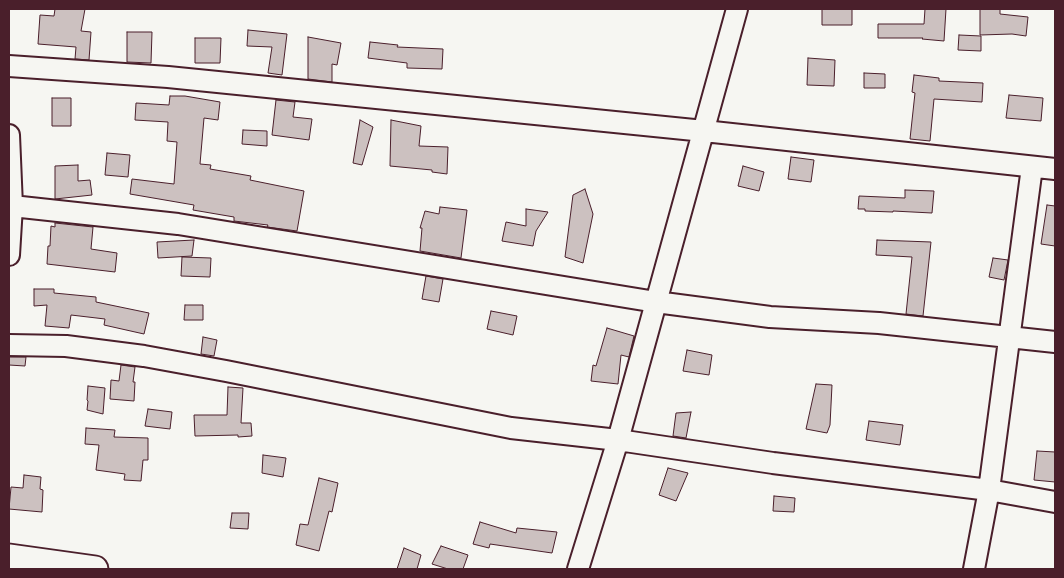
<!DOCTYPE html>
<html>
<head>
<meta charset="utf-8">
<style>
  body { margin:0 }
  #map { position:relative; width:1064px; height:578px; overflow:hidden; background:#f6f6f2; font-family:Mynerve,sans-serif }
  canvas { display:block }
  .frame { position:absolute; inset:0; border:10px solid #4a1f2b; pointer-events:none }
</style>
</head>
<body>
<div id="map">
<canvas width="1064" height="578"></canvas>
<div class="frame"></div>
</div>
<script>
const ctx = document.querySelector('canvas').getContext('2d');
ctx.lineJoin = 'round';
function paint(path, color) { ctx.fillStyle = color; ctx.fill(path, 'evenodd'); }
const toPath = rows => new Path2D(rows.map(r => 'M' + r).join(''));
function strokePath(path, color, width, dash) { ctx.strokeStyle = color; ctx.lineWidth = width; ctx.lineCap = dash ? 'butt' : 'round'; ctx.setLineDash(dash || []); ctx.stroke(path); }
const building = toPath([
  [55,9,85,9,81,31,91,32,89,60,75,59,76,47,38,44,40,15,54,16,55,9],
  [822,9,852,9,852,25,822,25,822,9],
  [925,9,946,9,944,41,922,39,923,38,878,38,878,24,924,24,925,9],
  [980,9,1000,9,1000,14,1028,17,1026,36,1012,34,980,35,980,9],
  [248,30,287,34,282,75,268,73,272,47,247,46,248,30],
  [127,32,152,32,151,63,127,62,127,32],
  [959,35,981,36,981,51,958,50,959,35],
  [308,37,341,43,337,65,332,64,332,82,308,79,308,37],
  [195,38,221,38,220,63,195,63,195,38],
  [370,42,398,45,397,47,443,49,442,69,407,68,407,63,368,58,370,42],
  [808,58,835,60,834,86,807,85,808,58],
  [864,73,885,74,885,88,864,88,864,73],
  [914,75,939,78,939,81,983,83,982,102,934,99,930,141,910,139,915,93,912,92,914,75],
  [1009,95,1043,98,1041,121,1006,118,1009,95],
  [170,96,185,96,220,102,218,120,204,118,200,164,211,165,210,169,251,176,250,180,304,191,297,231,267,227,268,225,234,221,234,217,193,210,194,205,130,194,132,179,174,184,177,142,167,141,168,122,135,120,136,103,169,105,170,96],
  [52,98,71,98,71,126,52,126,52,98],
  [276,100,295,102,293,117,312,119,309,140,272,135,276,100],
  [360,120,373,127,362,165,353,163,360,120],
  [391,120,421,126,419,146,448,147,447,174,432,172,432,170,390,166,391,120],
  [243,130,267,131,267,146,242,144,243,130],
  [107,153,130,155,128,177,105,175,107,153],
  [791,157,814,160,811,182,788,179,791,157],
  [78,165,78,181,90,180,92,195,55,199,55,166,78,165],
  [743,166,764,172,759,191,738,186,743,166],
  [585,189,593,214,583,263,565,257,573,195,585,189],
  [905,190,934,191,932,213,893,211,893,212,865,211,865,209,858,209,859,196,905,198,905,190],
  [1047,205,1055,206,1055,246,1041,244,1047,205],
  [440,207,467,210,461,258,420,251,422,228,420,228,425,211,439,214,440,207],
  [526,209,548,212,536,231,533,246,502,241,506,222,526,226,526,209],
  [55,223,93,227,91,249,117,253,115,272,47,264,48,246,50,246,51,226,55,227,55,223],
  [194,240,192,256,158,258,157,242,194,240],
  [877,240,931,242,923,316,906,314,912,257,876,255,877,240],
  [182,257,211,258,210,277,181,276,182,257],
  [993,258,1008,260,1004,280,989,277,993,258],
  [426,276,443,279,439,302,422,299,426,276],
  [34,289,54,289,54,293,96,297,96,302,149,313,144,334,104,325,105,319,71,315,69,328,45,326,47,305,34,306,34,289],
  [185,305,203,305,203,320,184,320,185,305],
  [491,311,517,316,513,335,487,329,491,311],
  [607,328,634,336,629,357,621,355,618,384,591,381,593,365,596,366,607,328],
  [203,337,217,340,214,356,201,354,203,337],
  [687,350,712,355,709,375,683,371,687,350],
  [9,357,26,357,25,366,9,365,9,357],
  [121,365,135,367,133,382,135,382,134,401,110,399,111,380,119,381,121,365],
  [816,384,832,385,830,425,827,433,806,429,816,384],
  [88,386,105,388,103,414,87,410,88,401,87,400,88,386],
  [228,387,243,388,241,423,251,423,252,436,238,437,238,435,195,436,194,415,227,415,228,387],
  [148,409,172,412,170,429,145,426,148,409],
  [691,412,686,438,673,436,676,413,691,412],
  [869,421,903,425,900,445,866,440,869,421],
  [86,428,115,430,114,437,148,438,148,460,143,460,141,481,124,480,125,474,96,470,99,445,85,444,86,428],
  [1037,451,1055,452,1055,482,1034,480,1037,451],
  [263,455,286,458,283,477,262,473,263,455],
  [668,468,688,473,676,501,659,495,668,468],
  [24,475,41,477,40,489,43,490,42,512,9,509,11,487,23,488,24,475],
  [319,478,338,483,332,512,329,511,319,551,296,545,300,524,308,525,319,478],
  [774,496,795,498,794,512,773,511,774,496],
  [232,513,249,513,248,529,230,528,232,513],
  [480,522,516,533,517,528,557,532,552,553,490,544,489,548,473,544,480,522],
  [441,546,468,555,463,569,448,569,432,564,441,546],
  [404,548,421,555,417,569,397,569,404,548]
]);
paint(building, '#ccc1c0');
strokePath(building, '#4a1f2b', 1);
const minor = toPath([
  [9,66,168,77,704,131,1055,169],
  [9,135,12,206,9,255],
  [12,206,178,224,656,302,770,317,879,323,1055,342],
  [9,345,66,346,144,356,226,371,511,428,618,440,773,463,989,490,1055,502],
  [578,569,618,440,737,9],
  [974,569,989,490,1032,167]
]);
const major = toPath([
  [9,557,95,569]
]);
strokePath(minor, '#4a1f2b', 24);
strokePath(major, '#4a1f2b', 29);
strokePath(minor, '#f6f6f2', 20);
strokePath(major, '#f6f6f2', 25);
</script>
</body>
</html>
